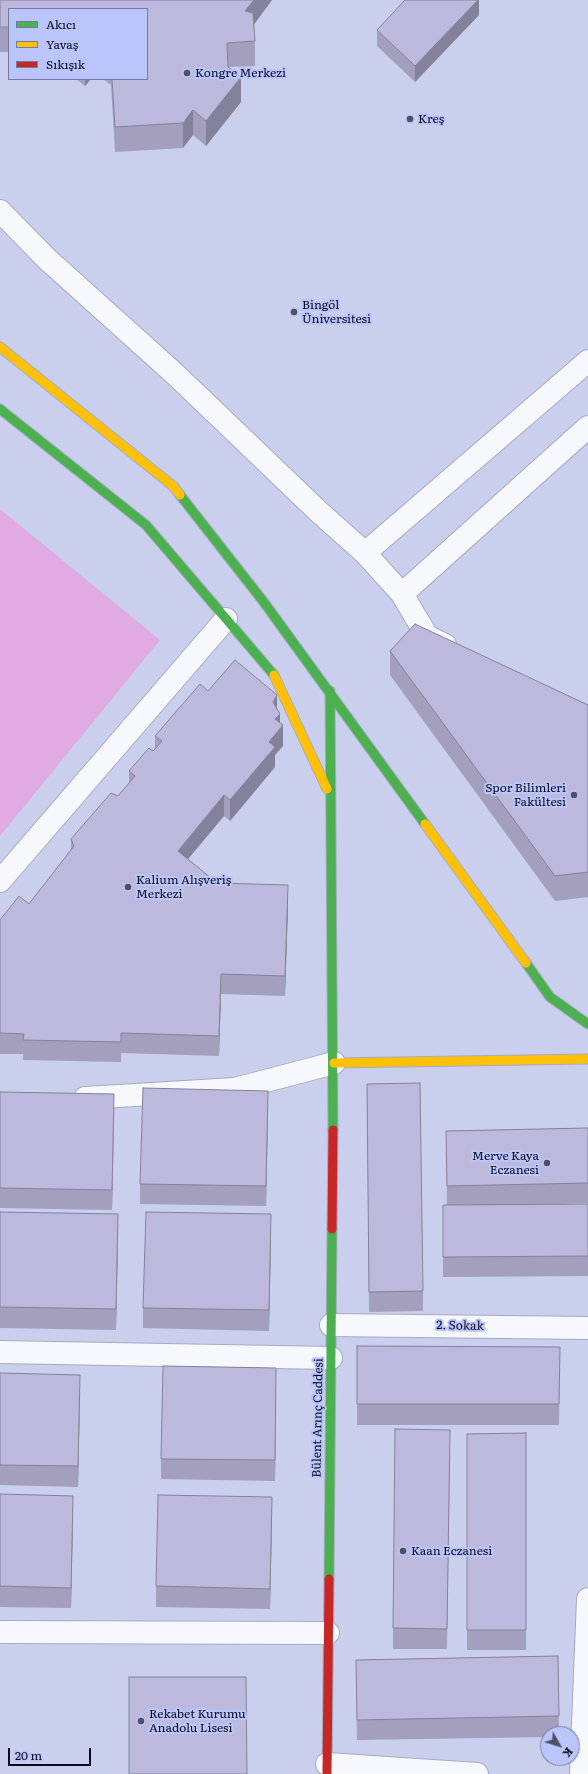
<!DOCTYPE html>
<html>
<head>
<meta charset="utf-8">
<style>
  body { margin:0 }
  #map { position:relative; width:588px; height:1774px; overflow:hidden; background:#c9cfec; font-family:Literata,serif }
  canvas { display:block }
  .legend { position:absolute; left:8px; top:8px; width:140px; height:72px; box-sizing:border-box; background:#bac5fb; border:1px solid #747ba3; margin:0; padding:5px 7px; list-style:none; font-size:12px; color:#0a0c1e }
  .legend li { display:flex; align-items:center; gap:8px; height:20px }
  .legend b { width:20px; border:1px solid #747ba3 }
  .north { position:absolute; left:540px; top:1726px; width:40px; height:40px; box-sizing:border-box; background:#bac5fb; border:1px solid #747ba3; border-radius:50%; rotate:129deg; font-size:11px; font-weight:700; line-height:16px; text-align:center; color:#0a0c1e }
  .north::after { content:''; display:block; margin:auto; width:14px; height:18px; background:#4d5066; clip-path:polygon(50% 0,100% 100%,50% 72%,0 100%) }
  .scale { position:absolute; left:8px; top:1748px; width:83px; height:18px; box-sizing:border-box; border:2px solid #0a0c1e; border-top:0; padding-left:5px; font-size:12px; line-height:14px; white-space:nowrap; color:#0a0c1e; -webkit-text-stroke:3px #bac5fb; paint-order:stroke }
</style>
</head>
<body>
<div id="map">
<canvas width="588" height="1774"></canvas>
<ul class="legend">
<li><b style="height:5px;background:#4caf50"></b>Akıcı</li>
<li><b style="height:5px;background:#ffc107"></b>Yavaş</li>
<li><b style="height:5px;background:#c62828"></b>Sıkışık</li>
</ul>
<div class="north">K</div>
<div class="scale">20 m</div>
</div>
<script>
const ctx = document.querySelector('canvas').getContext('2d');
ctx.lineJoin = 'round';
function paint(path, color) { ctx.fillStyle = color; ctx.fill(path, 'evenodd'); }
const toPath = rows => new Path2D(rows.map(r => 'M' + r).join(''));
function strokePath(path, color, width, dash) { ctx.strokeStyle = color; ctx.lineWidth = width; ctx.lineCap = dash ? 'butt' : 'round'; ctx.setLineDash(dash || []); ctx.stroke(path); }
function label(font, color, halo, rows, align = 'center') {
  ctx.font = font + ' Literata,serif'; ctx.lineWidth = 4; ctx.setLineDash([]); ctx.textBaseline = 'middle'; ctx.strokeStyle = halo; ctx.fillStyle = color; for (const [text, x, y, turn = 0] of rows) {
    ctx.save(); ctx.translate(x, y); ctx.rotate((+turn || 0) * Math.PI / 180); ctx.textAlign = isNaN(turn) ? turn : align; if (halo) ctx.strokeText(text, 0, 0); ctx.fillText(text, 0, 0); ctx.restore();
  }
}
paint(toPath([
  [0,509,160,640,0,836]
]), '#e0abe3');
const street = toPath([
  [0,211,47,259,176,375,319,512,365,553,402,594,427,636,445,645],
  [365,553,588,361],
  [402,594,588,427],
  [0,881,226,619],
  [85,1098,235,1089,334,1063],
  [331,1325,588,1328],
  [0,1352,331,1358],
  [0,1632,328,1633],
  [327,1764,477,1774],
  [581,1774,588,1599]
]);
const fast = toPath([
  [0,409,146,525,274,675],
  [180,495,263,601,425,824],
  [330,691,333,1130],
  [526,963,550,997,588,1024],
  [329,1579,332,1229]
]);
const slow = toPath([
  [0,347,173,486,180,495],
  [274,675,327,789],
  [425,824,526,963],
  [334,1063,588,1059]
]);
const jam = toPath([
  [332,1229,333,1130],
  [327,1774,329,1579]
]);
strokePath(street, '#a6abc1', 24);
strokePath(fast, '#a6abc1', 11);
strokePath(slow, '#a6abc1', 11);
strokePath(jam, '#a6abc1', 11);
strokePath(street, '#f7f8fc', 22);
strokePath(fast, '#4caf50', 9);
strokePath(slow, '#ffc107', 9);
strokePath(jam, '#c62828', 9);
paint(toPath([
  [0,0,272,0,254,25,255,41,255,66,229,67,241,102,206,146,193,135,183,148,115,152,111,85,103,79,147,79,147,9,9,9,9,52,0,52],
  [479,0,479,15,415,82,377,46,377,30],
  [76,79,91,79,85,86],
  [390,651,588,705,588,897,555,901,390,675],
  [208,691,277,709,280,723,283,746,275,755,275,767,230,821,224,816,188,859,217,883,288,906,285,996,221,994,219,1056,121,1053,121,1062,23,1060,23,1054,0,1054,0,920,29,904,71,851,71,839,118,796,129,783,129,771,153,751,155,749,155,736],
  [367,1084,423,1291,423,1311,369,1312],
  [0,1092,114,1115,112,1210,0,1208],
  [268,1111,266,1206,140,1204,140,1184],
  [588,1128,588,1203,509,1205,588,1204,588,1276,443,1277,443,1205,447,1205,446,1131],
  [0,1212,118,1234,116,1330,0,1328],
  [271,1235,269,1331,143,1328,143,1308],
  [357,1346,560,1347,559,1425,357,1425],
  [0,1373,80,1395,78,1487,0,1485],
  [276,1389,275,1481,161,1479,161,1459],
  [526,1433,526,1650,467,1650,467,1434],
  [450,1450,447,1649,393,1649,393,1628],
  [0,1494,73,1516,71,1608,0,1607],
  [272,1517,270,1609,156,1607,156,1586],
  [558,1656,559,1734,548,1734,548,1737,357,1740,356,1660]
]), '#a39fbd');
paint(toPath([
  [254,0,272,0,245,36,245,11],
  [478,0,479,0,479,15,415,82,415,66],
  [241,77,241,102,206,146,206,121],
  [85,79,91,79,85,86],
  [193,110,193,135,183,148,183,123],
  [277,695,277,716,273,702],
  [280,714,280,729,283,725,283,746,275,755,275,767,230,821,230,800,269,742,275,719],
  [224,795,224,816,178,871,178,851],
  [288,885,288,906,285,996,285,976],
  [221,974,221,994,219,1056,219,1036],
  [268,1091,268,1111,266,1206,266,1186],
  [114,1094,114,1115,112,1210,112,1190],
  [118,1214,118,1234,116,1330,116,1309],
  [271,1214,271,1235,269,1331,269,1310],
  [276,1368,276,1389,275,1481,275,1460],
  [80,1375,80,1395,78,1487,78,1466],
  [73,1496,73,1516,71,1608,71,1588],
  [272,1497,272,1517,270,1609,270,1589]
]), '#84829a');
const building = toPath([
  [0,0,254,0,245,11,253,13,255,41,227,43,228,67,241,77,206,121,193,110,183,123,115,127,112,79,147,79,147,9,9,9,9,27,0,27,0,0],
  [405,0,478,0,415,66,377,30,405,0],
  [415,624,588,705,588,872,555,876,390,651,415,624],
  [235,660,277,695,273,702,280,714,275,719,283,725,269,742,275,747,230,800,224,795,178,851,217,883,288,885,285,976,221,974,219,1036,121,1033,121,1042,23,1040,24,1034,0,1033,0,920,19,896,29,904,74,846,71,839,111,793,118,796,135,776,129,771,149,748,153,751,162,741,155,736,200,684,208,691,235,660],
  [420,1083,423,1291,369,1292,367,1084,420,1083],
  [143,1088,268,1091,266,1186,140,1184,143,1088],
  [0,1092,114,1094,112,1190,0,1188,0,1092],
  [588,1128,588,1183,447,1186,446,1131,588,1128],
  [588,1204,588,1256,443,1257,443,1205,588,1204],
  [0,1212,118,1214,116,1309,0,1307,0,1212],
  [146,1212,271,1214,269,1310,143,1308,146,1212],
  [357,1346,560,1347,559,1404,357,1404,357,1346],
  [163,1366,276,1368,275,1460,161,1459,163,1366],
  [0,1373,80,1375,78,1466,0,1465,0,1373],
  [395,1429,450,1430,447,1629,393,1628,395,1429],
  [526,1433,526,1630,467,1630,467,1434,526,1433],
  [0,1494,73,1496,71,1588,0,1586,0,1494],
  [158,1495,272,1497,270,1589,156,1586,158,1495],
  [558,1656,559,1716,357,1720,356,1660,558,1656],
  [129,1677,246,1677,247,1774,129,1774,129,1677]
]);
paint(building, '#bdb9dc');
strokePath(building, '#84829a', 1);
for (const [x, y, r, color] of [
  [187,73,4,"#4d5066"],
  [410,119,4,"#4d5066"],
  [294,312,4,"#4d5066"],
  [574,795,4,"#4d5066"],
  [128,887,4,"#4d5066"],
  [547,1163,4,"#4d5066"],
  [403,1551,4,"#4d5066"],
  [141,1721,4,"#4d5066"]
]) { const dot = new Path2D(); dot.arc(x, y, r, 0, 2 * Math.PI); ctx.fillStyle = color; ctx.fill(dot); strokePath(dot, '#bac5fb', 1.5); }
label('12px', '#0a0c1e', '#bac5fb', [
  ["Kongre Merkezi",195,73],
  ["Kreş",418,119],
  ["Bingöl",302,305],
  ["Üniversitesi",302,319],
  ["Spor Bilimleri",566,788,"right"],
  ["Fakültesi",566,802,"right"],
  ["Kalium Alışveriş",136,880],
  ["Merkezi",136,894],
  ["Merve Kaya",539,1156,"right"],
  ["Eczanesi",539,1170,"right"],
  ["Kaan Eczanesi",411,1551],
  ["Rekabet Kurumu",149,1714],
  ["Anadolu Lisesi",149,1728]
], 'left');
label('12px', '#0a0c1e', '#bac5fb', [
  ["2. Sokak",460,1326,1],
  ["Bülent Arınç Caddesi",318,1418,-89]
]);
</script>
</body>
</html>
